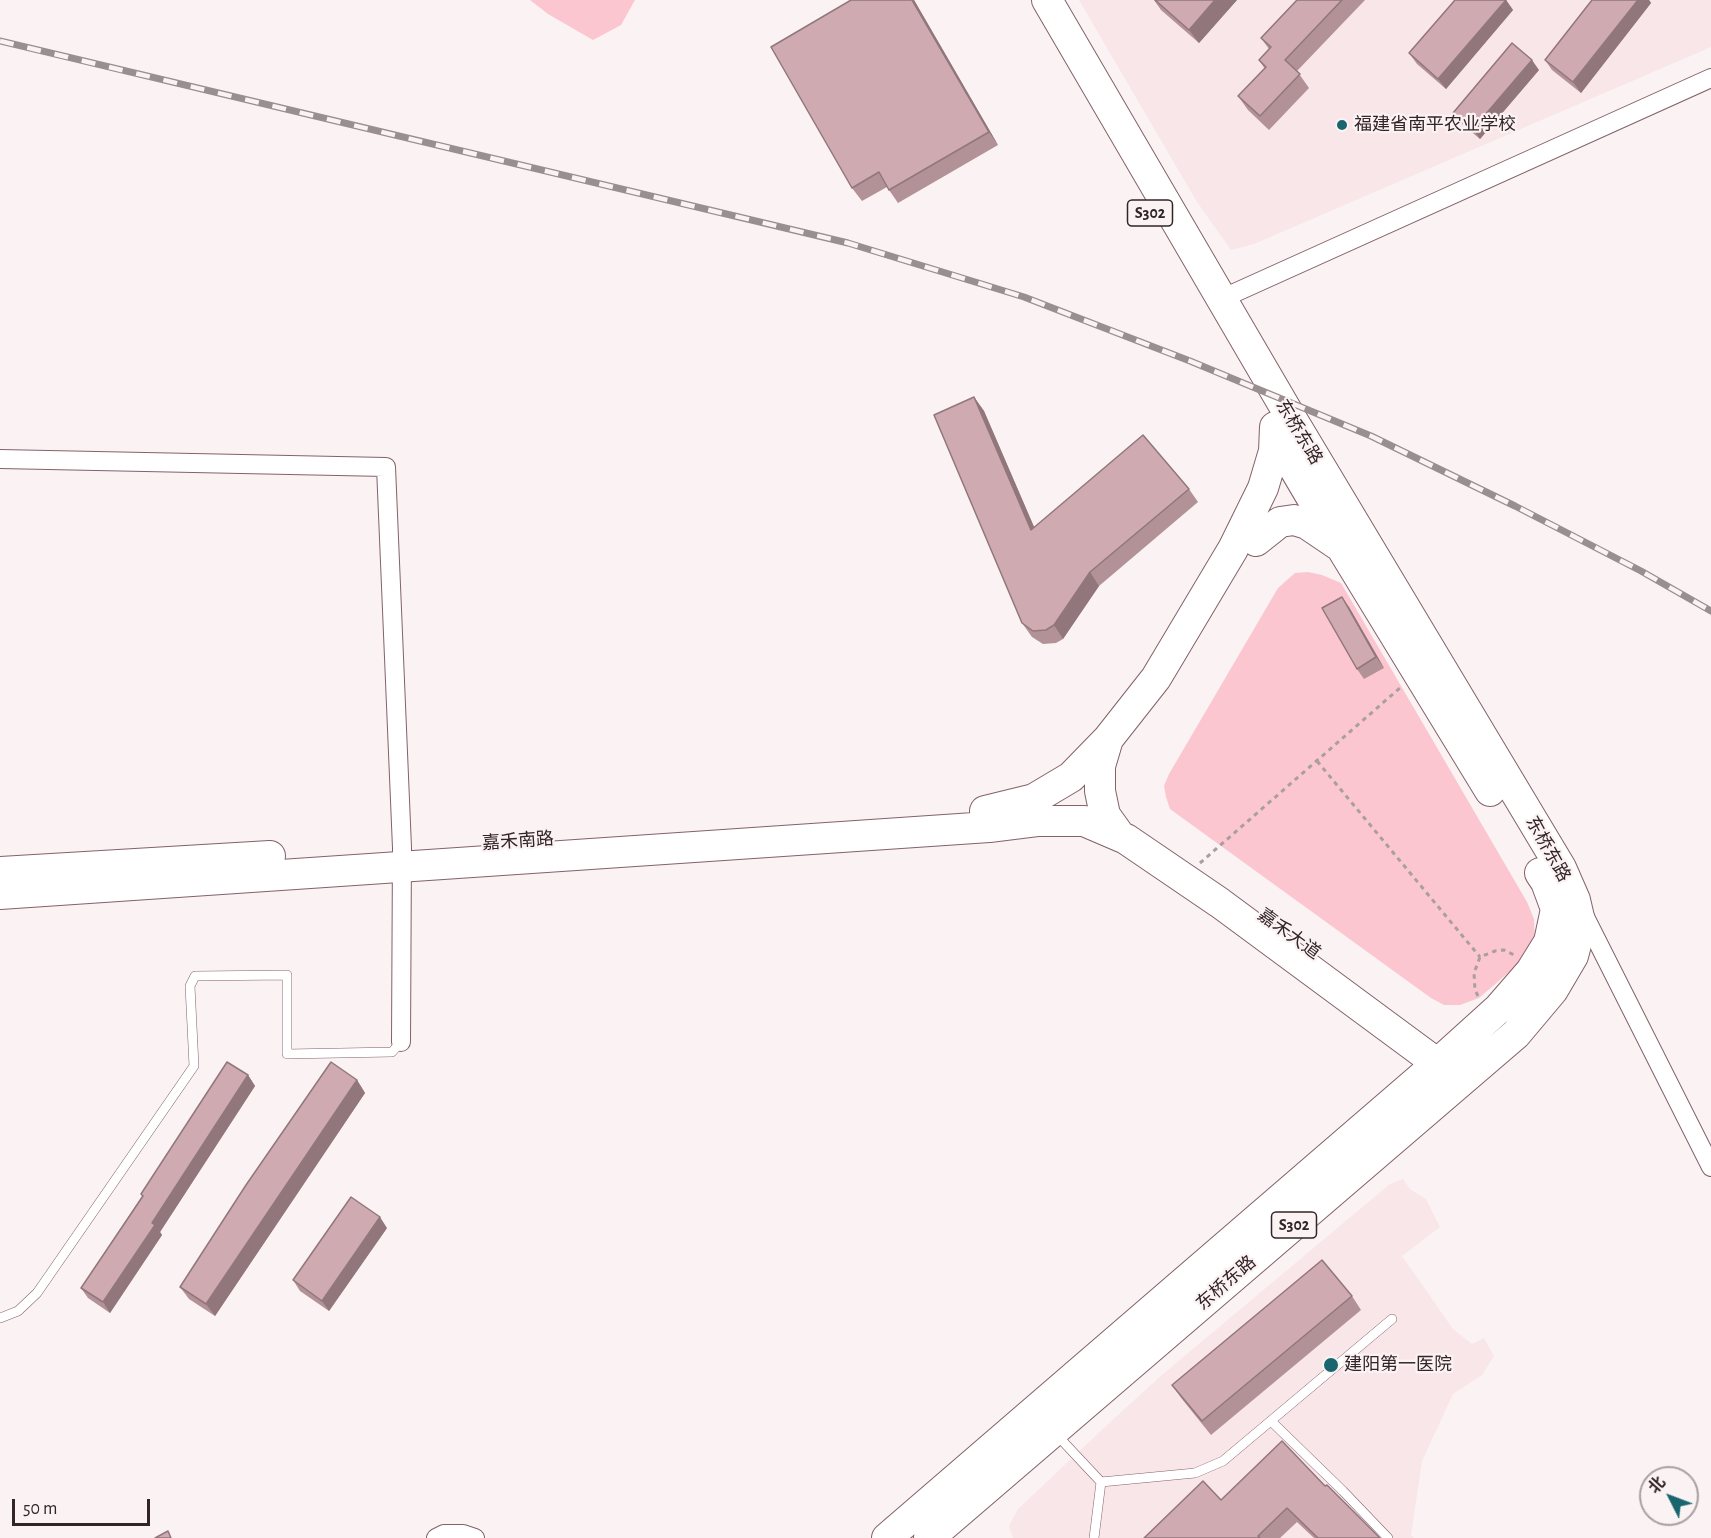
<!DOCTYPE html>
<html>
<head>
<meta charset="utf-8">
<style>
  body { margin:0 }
  #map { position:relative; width:1711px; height:1538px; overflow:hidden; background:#faf2f3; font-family:"Alegreya Sans","Noto Sans SC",sans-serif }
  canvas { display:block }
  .north { position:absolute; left:1639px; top:1466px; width:60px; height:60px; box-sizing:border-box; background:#faf2f3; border:2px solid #aaa0a1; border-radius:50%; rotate:312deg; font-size:16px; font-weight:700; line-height:24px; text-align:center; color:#332427 }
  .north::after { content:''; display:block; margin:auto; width:21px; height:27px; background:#19666e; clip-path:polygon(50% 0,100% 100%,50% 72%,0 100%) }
  .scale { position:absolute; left:12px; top:1499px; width:138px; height:27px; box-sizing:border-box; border:3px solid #332427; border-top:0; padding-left:8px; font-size:18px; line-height:21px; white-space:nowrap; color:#332427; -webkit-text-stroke:4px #faf2f3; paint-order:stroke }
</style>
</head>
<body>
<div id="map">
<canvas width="1711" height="1538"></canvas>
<div class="north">北</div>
<div class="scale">50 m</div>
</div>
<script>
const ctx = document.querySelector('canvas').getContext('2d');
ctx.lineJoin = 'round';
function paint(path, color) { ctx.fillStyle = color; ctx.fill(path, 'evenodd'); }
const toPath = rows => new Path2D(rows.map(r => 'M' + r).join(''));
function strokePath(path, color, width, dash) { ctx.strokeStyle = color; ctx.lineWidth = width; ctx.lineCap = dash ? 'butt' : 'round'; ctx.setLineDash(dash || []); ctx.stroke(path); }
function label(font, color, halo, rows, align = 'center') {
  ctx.font = font + ' "Alegreya Sans","Noto Sans SC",sans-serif'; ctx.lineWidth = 4.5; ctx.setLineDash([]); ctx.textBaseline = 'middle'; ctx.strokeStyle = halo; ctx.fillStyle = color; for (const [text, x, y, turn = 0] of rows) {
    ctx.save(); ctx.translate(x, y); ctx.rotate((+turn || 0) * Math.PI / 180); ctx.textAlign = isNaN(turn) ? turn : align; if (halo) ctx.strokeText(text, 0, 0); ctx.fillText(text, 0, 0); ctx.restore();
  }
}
paint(toPath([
  [1079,0,1711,0,1711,47,1254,244,1231,250,1197,202],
  [1403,1179,1410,1189,1426,1199,1440,1227,1402,1256,1453,1329,1472,1344,1484,1338,1494,1356,1482,1375,1453,1394,1422,1461,1411,1535,1414,1538,1013,1538,1009,1526,1018,1509,1105,1427,1163,1374,1390,1184]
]), '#f9e6e9');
paint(toPath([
  [530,0,635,0,621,25,593,40,548,14],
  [1308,572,1322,575,1341,583,1527,902,1534,919,1535,944,1516,966,1479,998,1460,1005,1444,1005,1431,998,1170,809,1166,797,1164,786,1169,774,1278,588,1295,573]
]), '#fcc6d0');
const service = toPath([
  [0,1318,18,1311,37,1293,194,1066,190,986,195,976,287,975,287,1054,392,1052,401,1042],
  [1272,1422,1343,1491,1388,1538],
  [1055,1433,1101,1482,1094,1538],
  [1101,1482,1195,1473,1223,1461,1392,1319]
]);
const minor = toPath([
  [1221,299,1711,78],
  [0,459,386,467,402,848,401,1042],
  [1583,913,1711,1167],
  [436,1538,444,1534,463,1534,475,1538]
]);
const primary = toPath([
  [1276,428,1290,461,1336,539],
  [1256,541,1280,522,1294,520,1307,524,1341,547,1490,791],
  [1108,739,1100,766,1100,791,1105,815,1120,836],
  [985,811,1034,799,1071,777,1108,739,1156,678,1233,549,1263,488,1274,451,1275,427],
  [0,872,270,856],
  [0,894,989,827,1037,821,1084,821,1126,839,1220,903,1461,1081],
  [887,1538,1438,1063,1498,1009,1531,971,1549,942,1556,909,1546,882,1540,873],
  [929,1538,1516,1034,1553,990,1573,956,1581,926,1575,900,1561,868,1290,416,1047,0]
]);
strokePath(service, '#836268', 10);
strokePath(minor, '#836268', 20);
strokePath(primary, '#836268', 32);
strokePath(toPath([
  [1317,761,1480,957],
  [1200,863,1401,687],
  [1478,996,1475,990,1474,973,1480,957,1495,951,1504,950,1514,955]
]), '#a99ea0', 3, [4.5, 4.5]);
strokePath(service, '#fff', 9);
strokePath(minor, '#fff', 18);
strokePath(primary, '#fff', 30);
const rail = toPath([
  [0,41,848,243,1024,297,1190,361,1371,436,1515,506,1641,571,1711,611]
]);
strokePath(rail, '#998e90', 7);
strokePath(rail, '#faf2f3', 4.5, [14]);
paint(toPath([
  [851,0,914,0,998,145,898,203,887,187,862,201,852,188],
  [1154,0,1237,0,1199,43,1161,10],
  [1297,0,1365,0,1297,71,1309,88,1269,130,1248,110,1238,96,1265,69,1259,60,1269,49,1261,38],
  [1506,0,1513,10,1446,89,1417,64,1409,53],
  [1592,0,1649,0,1651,3,1581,93,1552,70,1545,60],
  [1539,70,1480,139,1461,123,1453,113],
  [974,397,984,411,1034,527,1189,489,1198,502,1099,586,1063,639,1056,643,1043,644,1032,637,1022,623],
  [1349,607,1384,668,1364,679,1357,669],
  [248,1075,255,1086,160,1232,162,1235,110,1313,88,1298,81,1288,142,1196,141,1194],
  [357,1080,365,1093,215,1316,189,1299,180,1287],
  [387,1228,329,1311,300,1291,293,1280],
  [1352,1296,1361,1310,1211,1435,1182,1399,1172,1385],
  [1325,1486,1380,1538,1314,1538,1297,1522,1280,1538,1144,1538,1221,1500]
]), '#b29297');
paint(toPath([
  [912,0,914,0,998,145,989,132],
  [1215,0,1237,0,1199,43,1189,30],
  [1506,0,1513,10,1446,89,1438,79],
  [1638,0,1649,0,1651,3,1581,93,1573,82],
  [1532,60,1539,70,1480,139,1473,129],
  [974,397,984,411,1041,543,1031,530],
  [1090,572,1099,586,1063,639,1054,625],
  [1342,597,1349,607,1384,668,1376,657],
  [248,1075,255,1086,160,1232,162,1235,110,1313,103,1302,152,1223],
  [357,1080,365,1093,215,1316,206,1304],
  [380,1217,387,1228,329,1311,322,1301]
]), '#91777b');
const building = toPath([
  [851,0,912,0,989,132,889,190,879,172,852,188,771,47,851,0],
  [1155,0,1215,0,1189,30,1155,0],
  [1297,0,1342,0,1285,60,1300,74,1260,116,1238,96,1266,67,1259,60,1271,47,1261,38,1297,0],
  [1455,0,1506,0,1438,79,1409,53,1455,0],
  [1592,0,1638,0,1573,82,1545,60,1592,0],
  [1512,43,1532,60,1473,129,1453,113,1512,43],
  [974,397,1031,530,1143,435,1189,489,1090,572,1054,625,1046,630,1033,631,1022,623,934,415,974,397],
  [1342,597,1376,657,1357,669,1322,608,1342,597],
  [227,1062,248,1075,152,1223,155,1225,103,1302,81,1288,143,1196,141,1194,227,1062],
  [331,1062,357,1080,206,1304,180,1287,246,1185,331,1062],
  [351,1197,380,1217,322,1301,293,1280,351,1197],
  [1322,1260,1352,1296,1202,1421,1172,1385,1322,1260],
  [1282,1441,1325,1486,1327,1485,1380,1538,1318,1538,1287,1508,1258,1536,1260,1538,1144,1538,1203,1481,1221,1500,1282,1441],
  [168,1531,171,1538,155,1538,168,1531]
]);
paint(building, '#cfaab0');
strokePath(building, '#91777b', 1.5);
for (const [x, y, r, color] of [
  [1342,125,6,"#19666e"],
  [1331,1365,8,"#19666e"]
]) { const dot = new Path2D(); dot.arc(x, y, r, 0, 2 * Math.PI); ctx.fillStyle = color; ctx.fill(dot); strokePath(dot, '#faf2f3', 2); }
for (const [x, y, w] of [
  [1150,213,45],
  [1294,1225,45]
]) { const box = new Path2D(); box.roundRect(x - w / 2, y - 13, w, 26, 4.5); ctx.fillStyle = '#faf2f3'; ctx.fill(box); strokePath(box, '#332427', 1.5); }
label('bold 16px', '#332427', null, [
  ["S302",1150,213],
  ["S302",1294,1225]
]);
label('18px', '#332427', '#faf2f3', [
  ["福建省南平农业学校",1354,125],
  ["建阳第一医院",1344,1365]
], 'left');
label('18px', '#332427', '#faf2f3', [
  ["东桥东路",1299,432,59],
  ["嘉禾南路",518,841,-4],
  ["东桥东路",1548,849,61],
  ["嘉禾大道",1289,934,36],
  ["东桥东路",1226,1283,-41]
]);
</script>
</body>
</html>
